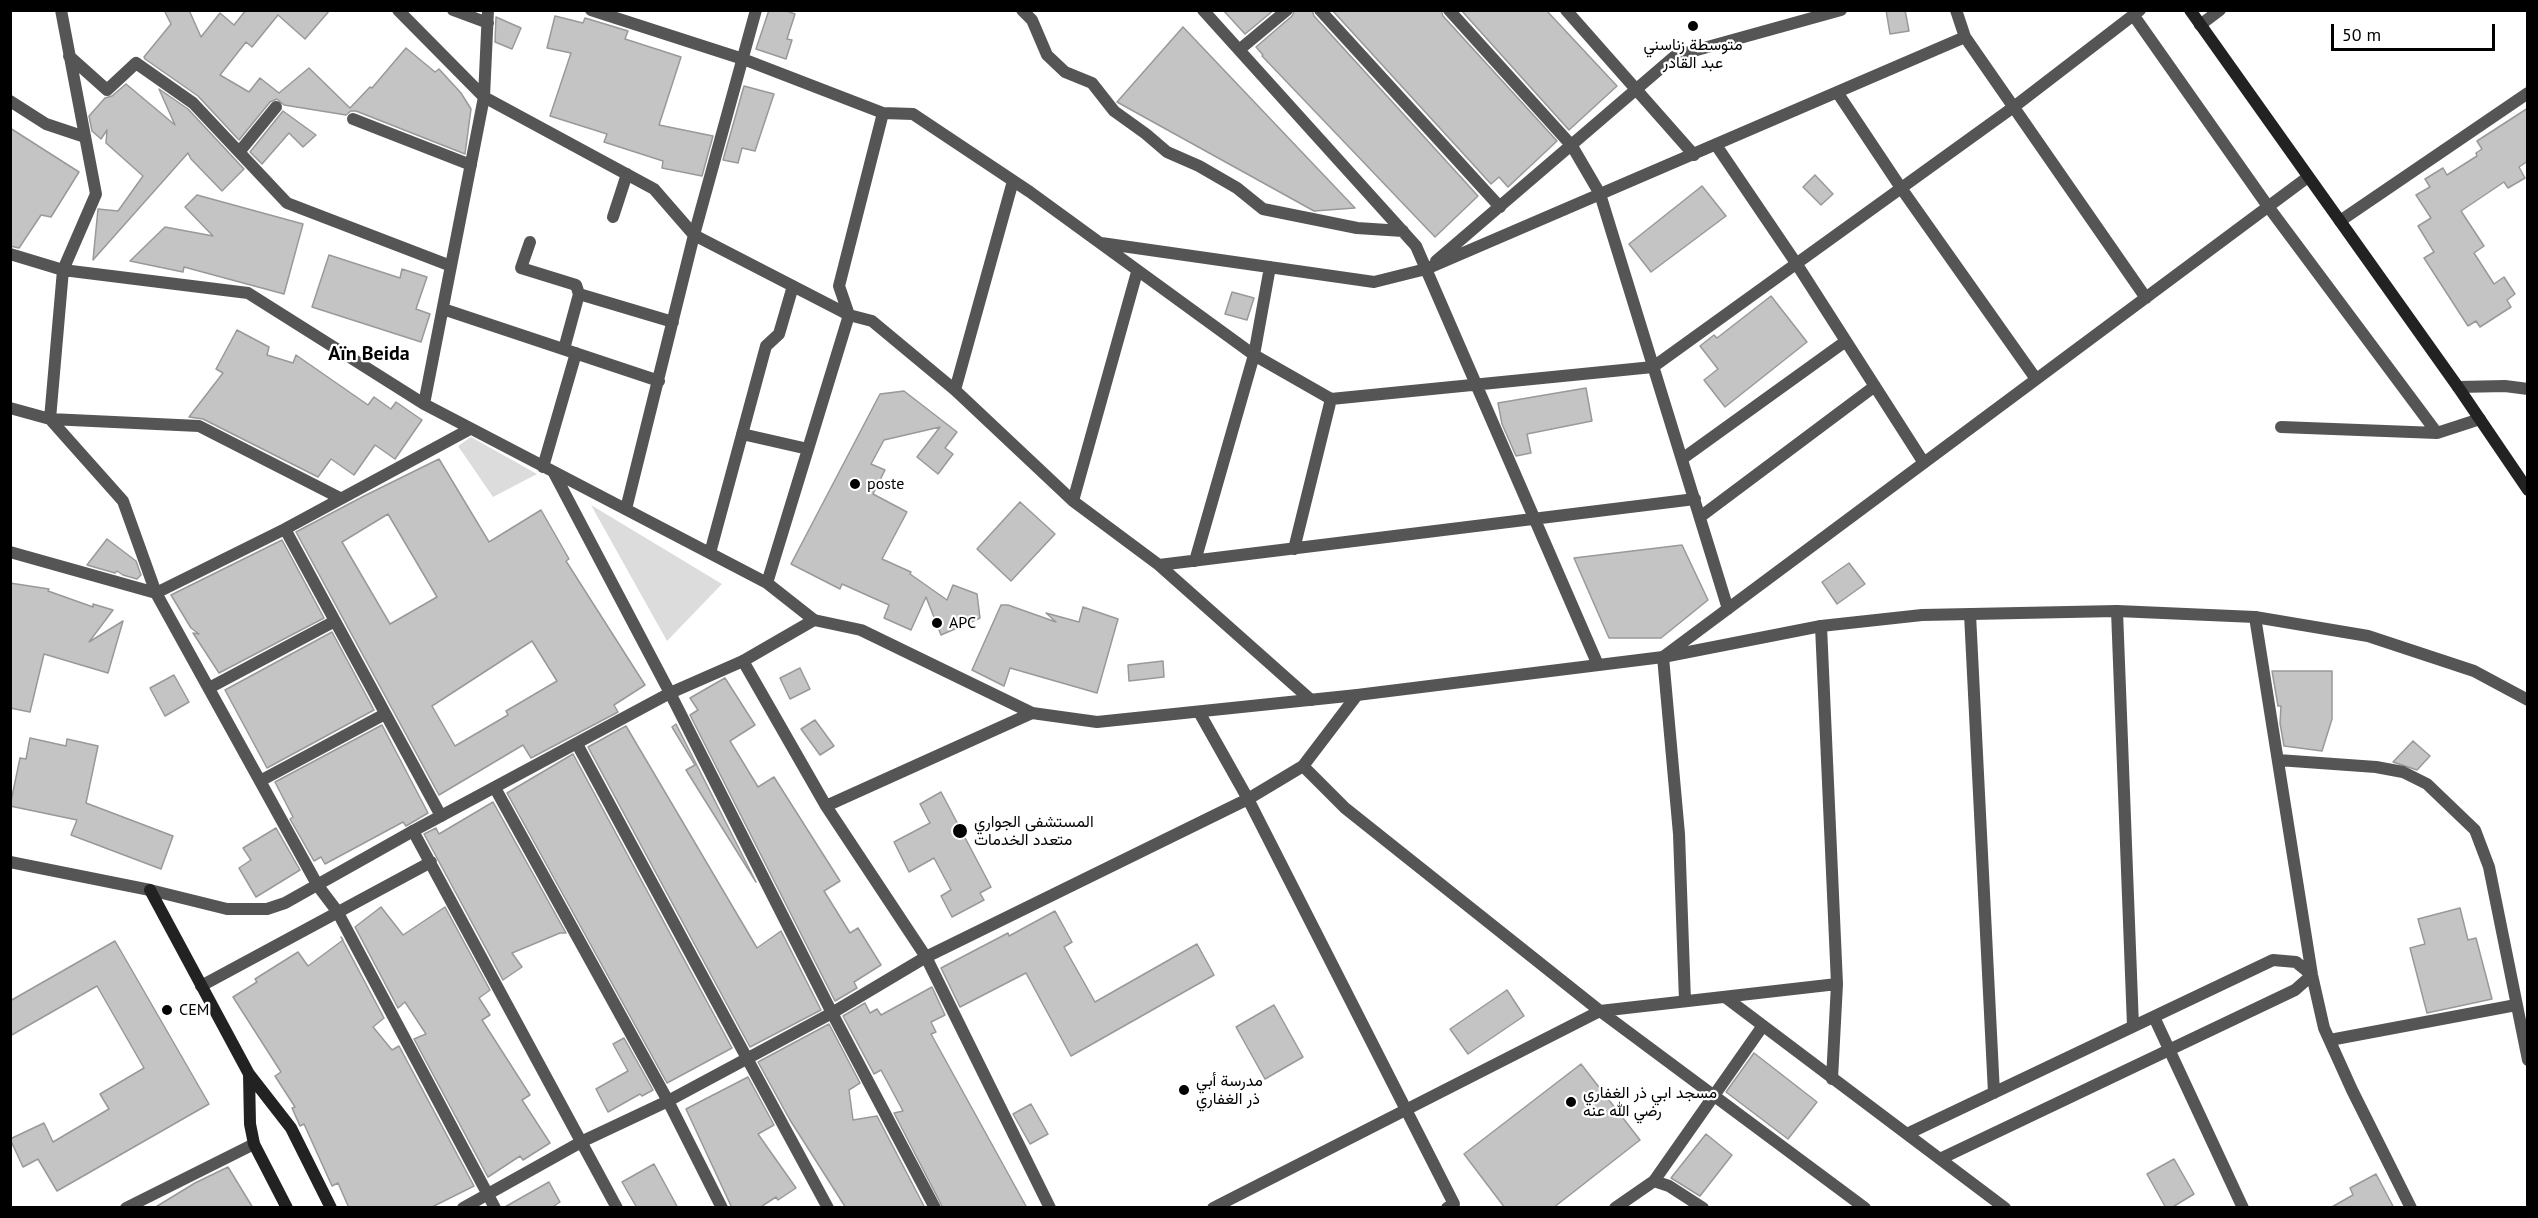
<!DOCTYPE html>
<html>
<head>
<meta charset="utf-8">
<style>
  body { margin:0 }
  #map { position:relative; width:2538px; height:1218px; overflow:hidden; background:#fff; font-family:"PT Sans",sans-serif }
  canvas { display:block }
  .frame { position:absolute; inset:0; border:12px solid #000; pointer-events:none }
  .scale { position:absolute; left:2331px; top:24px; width:164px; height:27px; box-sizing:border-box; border:3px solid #000; border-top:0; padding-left:8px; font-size:18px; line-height:21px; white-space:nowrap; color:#000; -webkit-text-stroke:4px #fff; paint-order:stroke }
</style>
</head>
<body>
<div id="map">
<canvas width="2538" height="1218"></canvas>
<div class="frame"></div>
<div class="scale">50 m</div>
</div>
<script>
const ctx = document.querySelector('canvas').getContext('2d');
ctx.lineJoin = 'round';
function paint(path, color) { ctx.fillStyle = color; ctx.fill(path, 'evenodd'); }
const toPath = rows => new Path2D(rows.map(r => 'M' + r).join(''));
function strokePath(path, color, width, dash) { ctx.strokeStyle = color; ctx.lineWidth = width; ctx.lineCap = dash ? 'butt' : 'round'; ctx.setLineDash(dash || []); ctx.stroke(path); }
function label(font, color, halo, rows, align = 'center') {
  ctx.font = font + ' "PT Sans",Vazirmatn,sans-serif'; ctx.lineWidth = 4.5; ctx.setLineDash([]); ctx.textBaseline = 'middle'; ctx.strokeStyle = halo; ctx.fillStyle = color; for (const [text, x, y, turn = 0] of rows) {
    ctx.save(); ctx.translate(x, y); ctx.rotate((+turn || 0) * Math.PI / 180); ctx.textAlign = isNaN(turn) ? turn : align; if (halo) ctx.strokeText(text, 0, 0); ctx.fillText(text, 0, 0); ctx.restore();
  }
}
paint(toPath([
  [471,437,537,474,493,497,458,446],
  [591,505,722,584,667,641]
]), '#dcdcdc');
const building = toPath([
  [164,10,189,10,201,37,220,13,234,25,246,10,330,10,305,39,278,15,252,47,246,42,220,75,249,92,260,78,279,93,309,68,350,108,370,87,372,88,406,48,435,72,439,69,461,93,471,109,465,154,356,111,351,111,346,115,284,105,277,99,270,102,239,140,198,96,145,59,144,57,171,24,164,10],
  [769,10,784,10,795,14,787,39,792,40,786,59,756,49,769,10],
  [1223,10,1274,10,1245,34,1223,10],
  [1295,10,1312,10,1314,16,1478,196,1435,237,1262,56,1263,55,1256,47,1292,16,1295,10],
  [1332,10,1441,10,1443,16,1557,141,1508,187,1499,177,1491,184,1332,10],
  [1461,10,1546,10,1617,86,1569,130,1461,10],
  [1886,10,1905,10,1909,31,1890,34,1886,10],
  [555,16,583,23,585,18,628,31,625,39,681,57,659,125,713,136,702,176,662,168,663,161,604,142,607,134,550,116,571,53,547,48,555,16],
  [496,17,521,28,512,49,495,42,496,17],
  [1183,27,1355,208,1314,211,1117,102,1183,27],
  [126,84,175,125,159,89,188,109,244,169,222,191,191,159,188,153,93,260,98,209,118,211,143,176,106,143,107,130,101,139,92,131,89,116,105,98,112,96,126,84],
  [744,86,774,94,755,151,742,148,738,163,723,160,744,86],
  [2528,108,2528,161,2519,167,2525,178,2508,188,2504,182,2461,211,2484,246,2474,253,2494,284,2504,277,2515,294,2507,300,2511,307,2480,327,2476,321,2468,326,2424,258,2434,252,2418,226,2431,218,2416,195,2430,187,2425,179,2443,168,2447,175,2477,156,2476,153,2482,149,2477,141,2528,108],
  [283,111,316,135,303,147,289,133,262,164,250,152,283,111],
  [10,128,79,172,51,217,41,215,19,248,10,246,10,128],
  [1815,175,1833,194,1821,205,1803,187,1815,175],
  [1702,186,1726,216,1651,272,1629,244,1702,186],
  [197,195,303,224,284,294,184,267,183,272,130,261,165,227,213,236,185,207,197,195],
  [329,255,400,278,402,269,427,277,416,309,430,314,421,342,312,307,329,255],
  [1232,292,1254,298,1247,320,1225,314,1232,292],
  [1771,296,1807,342,1725,407,1704,380,1718,369,1700,346,1714,335,1717,338,1771,296],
  [237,330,269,347,267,355,293,363,296,355,368,405,374,397,391,409,396,402,422,420,395,459,375,445,354,475,331,459,318,477,203,419,189,417,223,373,216,369,237,330],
  [1586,388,1592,421,1527,434,1531,453,1516,456,1502,424,1498,403,1586,388],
  [904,391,957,432,945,448,953,454,938,474,917,457,940,427,884,440,871,464,885,470,873,494,907,512,882,559,911,572,910,574,947,600,953,585,977,594,980,618,941,635,926,597,911,630,884,618,889,605,842,584,840,589,791,564,880,394,904,391],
  [439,459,489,542,541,510,569,559,566,561,645,685,614,705,618,712,531,758,523,745,439,795,296,532,364,496,439,459],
  [388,514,437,597,390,624,342,542,388,514],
  [532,641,557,681,506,711,508,715,455,746,432,706,532,641],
  [1020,502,1055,534,1011,581,977,549,1020,502],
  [107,539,136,561,141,575,137,579,123,575,117,571,115,573,87,565,107,539],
  [282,540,324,618,219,673,193,633,199,634,191,628,171,595,282,540],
  [1682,545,1708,600,1661,638,1609,638,1574,558,1682,545],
  [1849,563,1865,584,1837,604,1822,582,1849,563],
  [10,583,49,589,48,591,93,607,93,604,113,610,89,642,123,621,108,673,44,654,30,712,10,708,10,583],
  [1001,605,1008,605,1056,622,1046,613,1079,622,1083,607,1118,619,1097,693,1010,668,1004,686,972,670,1001,605],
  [332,632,374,710,267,768,225,690,332,632],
  [1163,661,1164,677,1129,681,1128,665,1163,661],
  [800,668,810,689,790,699,780,678,800,668],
  [2272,671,2332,671,2332,719,2322,751,2284,746,2280,723,2281,706,2278,706,2272,671],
  [174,675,189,702,165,716,150,688,174,675],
  [725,678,755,725,730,741,758,787,774,777,840,881,824,891,850,933,858,928,881,965,854,982,857,988,835,1001,690,715,698,710,690,698,725,678],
  [815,720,834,746,820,755,801,729,815,720],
  [676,724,756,882,686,770,695,765,672,727,676,724],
  [382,725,428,813,406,826,403,822,325,864,321,857,314,861,290,819,293,817,275,782,382,725],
  [626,726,757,948,781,931,821,1010,750,1047,588,747,626,726],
  [30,738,66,746,67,739,98,746,86,803,173,836,161,869,71,835,77,820,10,806,20,758,26,759,30,738],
  [2413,741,2430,756,2417,770,2393,762,2413,741],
  [573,754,732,1048,667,1083,507,793,573,754],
  [941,792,991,887,980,893,984,900,952,917,941,896,951,890,934,858,909,872,894,842,930,823,920,804,941,792],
  [493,802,566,933,560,933,512,953,522,967,503,980,424,834,436,828,439,834,493,802],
  [276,828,300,870,256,897,239,868,251,860,243,848,276,828],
  [381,907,403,935,445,907,490,990,479,998,490,1015,482,1020,530,1095,522,1100,550,1143,523,1160,520,1156,488,1177,414,1039,426,1034,405,1002,398,1008,355,927,381,907],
  [2460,908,2468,940,2476,938,2492,999,2427,1013,2410,948,2425,944,2418,919,2460,908],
  [1055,911,1072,942,1064,947,1095,1002,1197,944,1214,975,1071,1056,1026,973,960,1007,941,968,1008,933,1009,936,1055,911],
  [341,937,384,1018,373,1027,392,1050,399,1046,474,1186,430,1208,349,1208,338,1183,332,1186,304,1124,300,1126,292,1108,295,1107,275,1076,281,1072,233,997,257,982,255,979,298,952,308,966,343,940,341,937],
  [115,941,209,1104,57,1191,38,1159,23,1167,10,1139,44,1123,53,1142,109,1109,100,1094,144,1068,97,986,10,1036,10,1001,115,941],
  [932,987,945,1015,931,1022,936,1032,931,1034,1027,1208,943,1208,894,1113,903,1111,881,1070,874,1074,843,1016,865,1003,870,1013,877,1009,881,1015,932,987],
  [1507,990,1524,1016,1468,1054,1450,1029,1507,990],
  [1274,1005,1303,1057,1265,1079,1236,1027,1274,1005],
  [829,1024,860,1083,849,1090,853,1120,877,1116,925,1208,846,1208,790,1120,758,1062,829,1024],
  [624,1038,653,1090,642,1096,640,1094,608,1112,596,1089,628,1071,613,1044,624,1038],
  [1754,1053,1817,1102,1788,1139,1726,1092,1754,1053],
  [1581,1064,1640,1140,1553,1208,1505,1208,1464,1154,1581,1064],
  [748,1077,774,1125,758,1134,796,1188,778,1200,776,1197,759,1208,732,1208,686,1109,748,1077],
  [1031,1104,1048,1134,1030,1144,1013,1114,1031,1104],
  [1706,1134,1732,1155,1700,1196,1671,1178,1706,1134],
  [2174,1159,2194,1194,2171,1208,2166,1208,2147,1174,2174,1159],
  [654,1164,678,1208,637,1208,622,1182,654,1164],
  [228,1167,253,1208,154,1208,195,1183,228,1167],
  [2376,1174,2394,1208,2330,1208,2353,1195,2350,1188,2376,1174],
  [549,1182,560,1202,551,1208,503,1208,549,1182]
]);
paint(building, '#c4c4c4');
strokePath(building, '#999', 1.5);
strokePath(toPath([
  [240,151,276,107],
  [2458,387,2505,386,2528,389]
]), '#555', 12);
strokePath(toPath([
  [61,10,96,194,63,270,50,419,123,501,156,593,318,886,337,911,495,1208],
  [398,10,484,97,654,189,694,235,849,315,872,321,955,390,1073,501,1159,565,1311,700],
  [453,10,488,23],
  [591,10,743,59,883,113,913,114,1030,192,1254,355,1331,399,1653,367,2015,106,2140,10],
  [1022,10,1032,20,1047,55,1065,72,1092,83,1114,111,1146,134,1167,152,1199,166,1237,188,1263,209,1357,228,1403,231],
  [1203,10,1416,246,1598,665],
  [1320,10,1500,207],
  [1449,10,1572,146,1600,194,1728,609],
  [1566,10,1694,155],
  [1956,10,1965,37,2146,298],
  [2134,16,2267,205,2437,433],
  [2200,25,2220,10],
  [1239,50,1287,10],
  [69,56,107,90,136,63,193,103,287,203,451,266],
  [1837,92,1901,188,2036,379],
  [10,101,46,124,85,137],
  [353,119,471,165],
  [1716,145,1796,263,1924,463],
  [613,217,627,174],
  [2340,221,2528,93],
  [530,242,521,268,576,285,579,294,673,322],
  [1101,243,1374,282,1426,269,1965,37],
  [10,254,63,270,248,293,424,404,767,583,814,620],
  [1436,261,1675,56,1841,10],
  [443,309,659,381],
  [564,349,579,294],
  [955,390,1013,181],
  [424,404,484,97,488,10],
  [10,408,50,419,199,426,340,498],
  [2281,427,2437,433,2480,419],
  [742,434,808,449],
  [1682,459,1846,341],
  [543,467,576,353],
  [554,473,670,693,832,1013,935,1208],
  [1073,501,1137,272],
  [626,509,694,235,756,10],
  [1700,517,1875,386],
  [285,529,441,816],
  [1294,549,1331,399],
  [10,552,156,593,285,529,470,429],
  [710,553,766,346,779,334,793,286],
  [1195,561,1254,355,1270,267],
  [1159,565,1695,499],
  [767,583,849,315,839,286,883,113],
  [2117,611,2133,1026],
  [1970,614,1994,1093],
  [2255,617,2312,975,2324,1028,2352,1090,2411,1208],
  [1821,626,1837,984,1832,1079],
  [743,661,826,806,926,957,1050,1208],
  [209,688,335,621],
  [1199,712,1248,799,1454,1204,1447,1208],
  [577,744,828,1208],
  [2278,760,2376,767,2403,772,2427,784,2475,830,2489,867,2528,1060],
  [1303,766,1345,808,1600,1011,1865,1208],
  [260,781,385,714],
  [495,788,668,1101,722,1208],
  [826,806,1032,713],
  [413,831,617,1208],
  [201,986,431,862],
  [1725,997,2005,1208],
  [1685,1001,1679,834,1663,657,2308,177],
  [2154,1017,2243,1208],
  [2330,1040,2516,1005],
  [1907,1134,2273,960,2296,962,2312,975,2295,990,1940,1159],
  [1654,1181,1669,1186,1703,1208],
  [126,1208,254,1144],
  [463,1208,583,1141,668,1101,832,1013,926,957,1248,799,1303,766,1357,695],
  [1213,1208,1600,1011,1837,984],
  [1615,1208,1654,1181,1762,1027]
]), '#555', 12);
strokePath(toPath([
  [10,862,150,890,227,909,267,909,285,903,413,831,670,693,743,661,814,620,861,630,1032,713,1097,722,1357,695,1663,657,1821,626,1922,615,2117,611,2255,617,2368,636,2474,671,2528,700]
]), '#555', 12);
strokePath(toPath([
  [2190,10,2458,387,2528,490],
  [150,890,249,1074,291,1128,331,1208],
  [249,1074,250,1124,254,1144,287,1208]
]), '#222', 12);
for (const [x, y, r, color] of [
  [1693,26,6,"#000"],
  [855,484,6,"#000"],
  [937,623,6,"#000"],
  [960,831,8,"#000"],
  [167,1010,6,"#000"],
  [1184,1090,6,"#000"],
  [1571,1102,6,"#000"]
]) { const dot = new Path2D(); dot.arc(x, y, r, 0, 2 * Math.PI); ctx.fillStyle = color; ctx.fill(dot); strokePath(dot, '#fff', 2); }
label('16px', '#000', '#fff', [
  ["متوسطة زناسني",1693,45,"center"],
  ["عبد القادر",1693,63,"center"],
  ["poste",867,484],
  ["APC",949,623],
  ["المستشفى الجواري",974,822],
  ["متعدد الخدمات",974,840],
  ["CEM",179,1010],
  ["مدرسة أبي",1196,1081],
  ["ذر الغفاري",1196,1099],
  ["مسجد ابي ذر الغفاري",1583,1093],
  ["رضي الله عنه",1583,1111]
], 'left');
label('bold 20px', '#000', '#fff', [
  ["Aïn Beida",369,354]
]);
</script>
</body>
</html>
